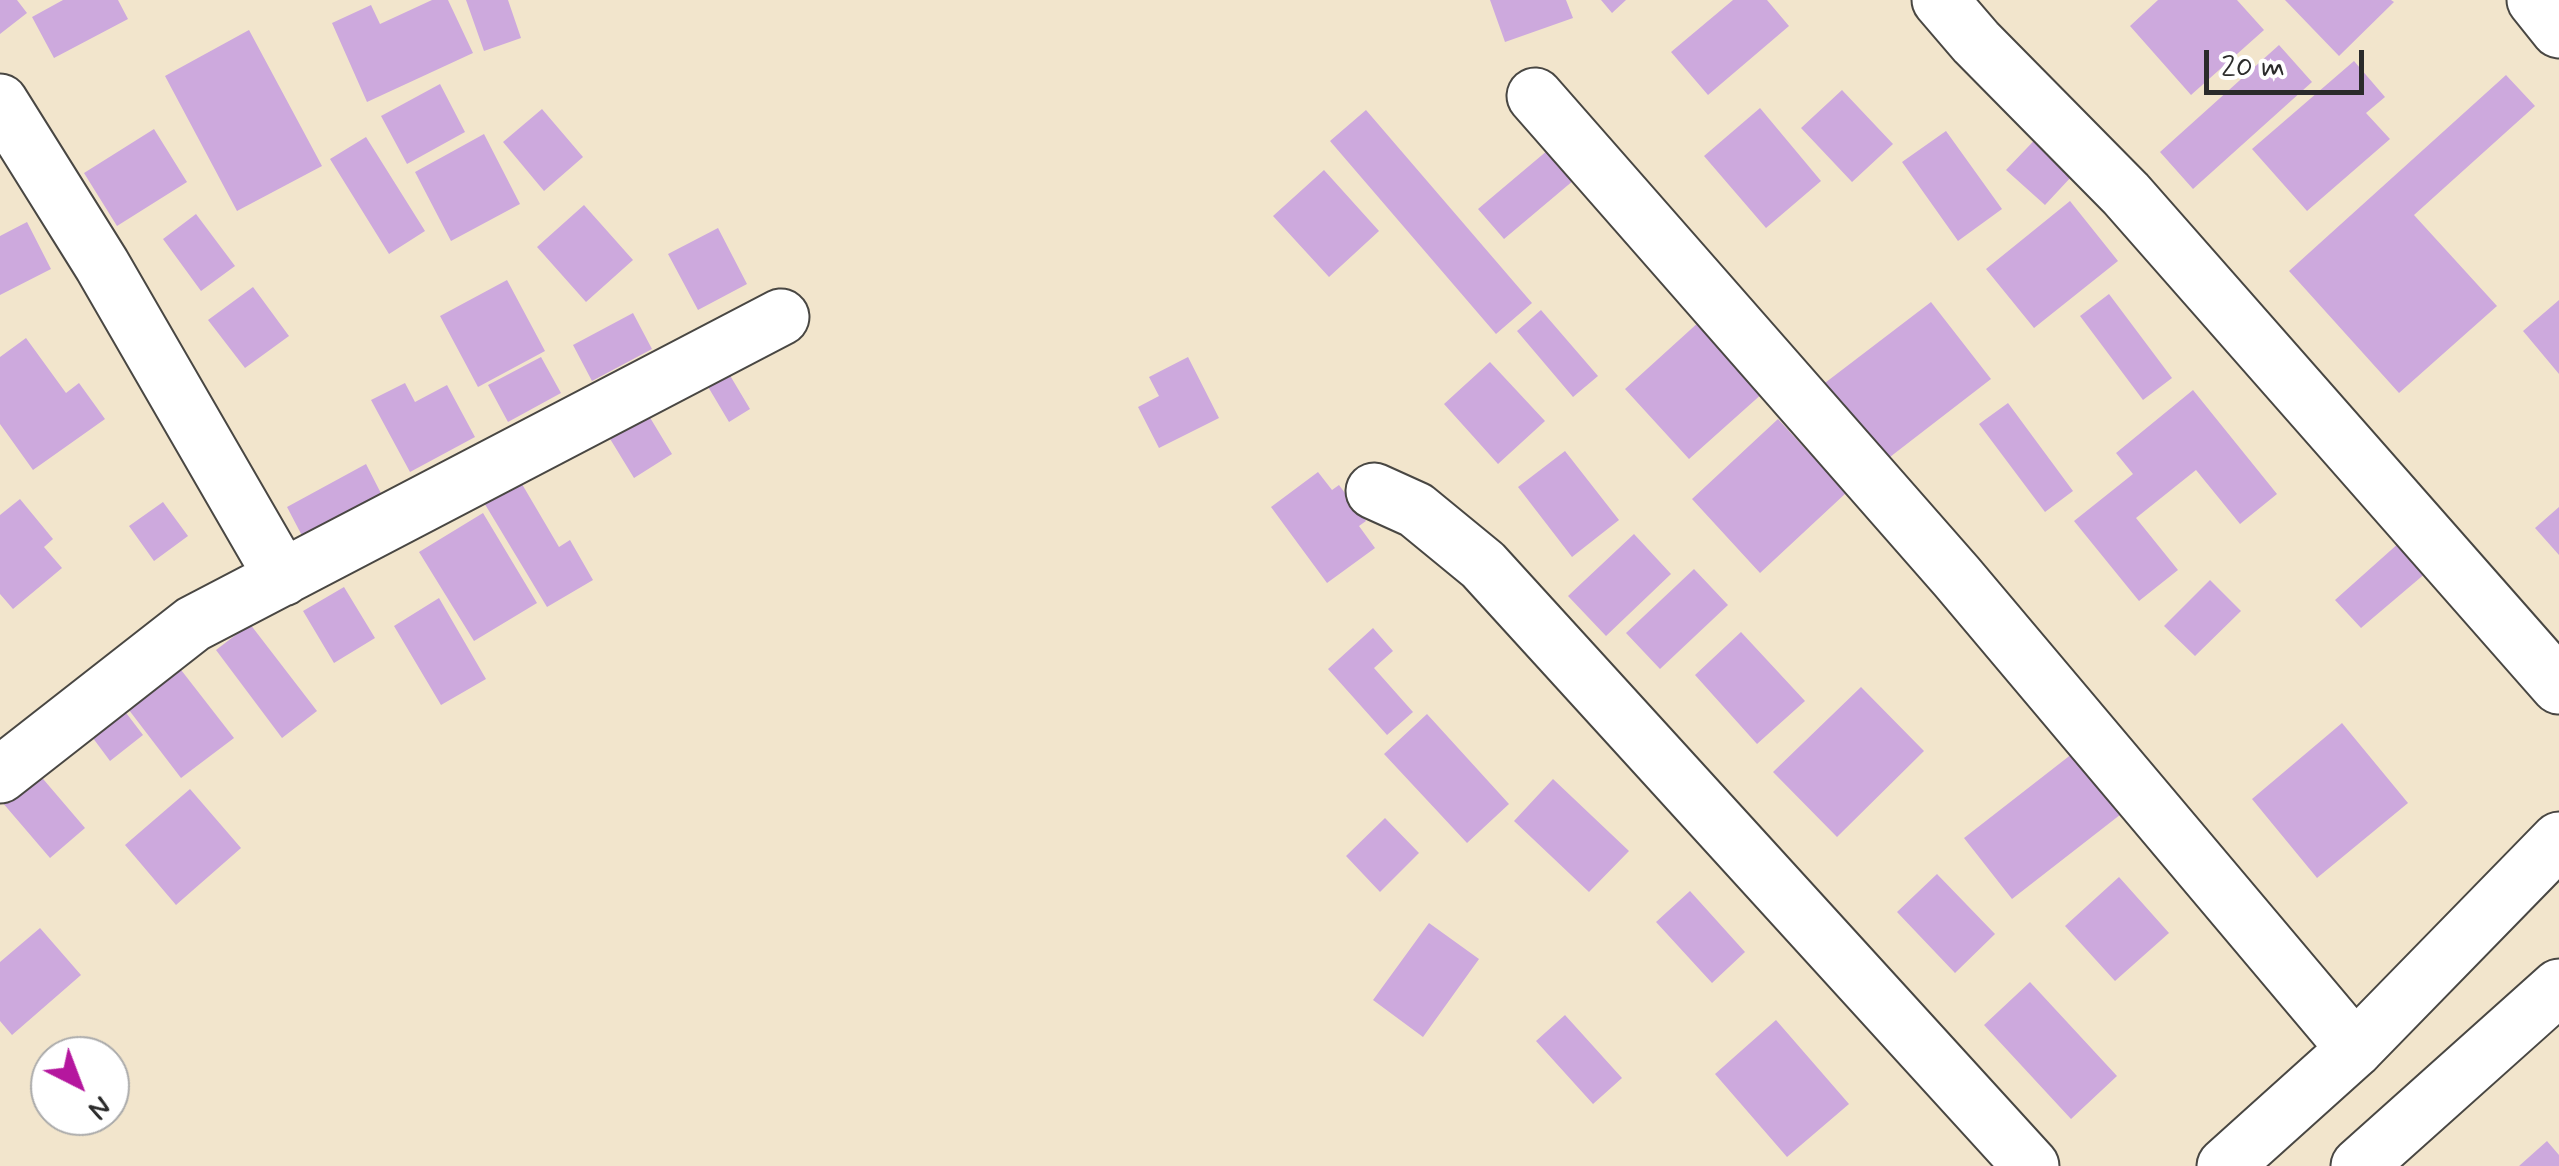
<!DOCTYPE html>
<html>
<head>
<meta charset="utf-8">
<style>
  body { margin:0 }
  #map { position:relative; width:2559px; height:1166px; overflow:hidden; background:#f2e5cc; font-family:Mynerve,sans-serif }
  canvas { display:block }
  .north { position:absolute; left:30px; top:1036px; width:100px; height:100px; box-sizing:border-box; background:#fff; border:2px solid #aaa; border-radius:50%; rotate:138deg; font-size:28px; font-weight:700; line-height:40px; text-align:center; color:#2b2b2b }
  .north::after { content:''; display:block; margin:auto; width:35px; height:45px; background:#b5179e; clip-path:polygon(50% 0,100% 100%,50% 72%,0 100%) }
  .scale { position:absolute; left:2204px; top:50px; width:160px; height:45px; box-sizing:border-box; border:5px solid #2b2b2b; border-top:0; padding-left:12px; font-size:30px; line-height:35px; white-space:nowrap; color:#2b2b2b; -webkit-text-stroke:8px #fff; paint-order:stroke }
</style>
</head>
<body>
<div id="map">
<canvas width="2559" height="1166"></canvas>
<div class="north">N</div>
<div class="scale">20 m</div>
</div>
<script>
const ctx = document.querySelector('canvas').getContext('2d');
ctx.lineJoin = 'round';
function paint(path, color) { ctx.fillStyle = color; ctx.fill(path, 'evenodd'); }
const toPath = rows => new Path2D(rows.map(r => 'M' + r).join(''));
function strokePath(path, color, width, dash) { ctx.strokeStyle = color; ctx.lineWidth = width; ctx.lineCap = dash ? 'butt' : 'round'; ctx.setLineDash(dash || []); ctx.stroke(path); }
paint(toPath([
  [0,0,17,0,27,13,0,34],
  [63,0,118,0,128,19,54,58,32,17],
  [432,0,448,0,473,53,367,102,332,23,371,5,380,24],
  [466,0,508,0,521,38,484,51],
  [1490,0,1566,0,1573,18,1505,42],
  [1601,0,1626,0,1612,13],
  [1733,0,1767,0,1789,26,1708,95,1671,52],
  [2158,0,2237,0,2264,30,2191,95,2130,26],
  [2285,0,2391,0,2394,2,2339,56],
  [249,30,322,166,237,211,165,76],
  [2279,45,2312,82,2193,189,2160,152],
  [2354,61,2385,97,2366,113,2390,139,2307,211,2252,149],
  [2506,75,2535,106,2414,215,2497,306,2399,393,2289,271],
  [440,84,465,132,407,164,381,116],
  [1842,90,1893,144,1852,182,1801,128],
  [1760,108,1821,181,1766,228,1704,156],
  [542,109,583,157,544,191,503,142],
  [1366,110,1532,303,1496,334,1330,141],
  [2046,128,2085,162,2045,205,2006,170],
  [154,129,187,182,117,226,84,173],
  [1946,131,2002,209,1958,241,1902,162],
  [484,134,520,204,451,241,415,172],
  [366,137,425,231,389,254,330,159],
  [1548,150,1574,180,1504,239,1478,209],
  [1324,170,1379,231,1329,277,1273,216],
  [2070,201,2118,261,2034,328,1986,269],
  [584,205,633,260,586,302,537,247],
  [196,214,235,266,201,291,163,239],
  [27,222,51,269,0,295,0,236],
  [718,228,747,284,698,310,668,254],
  [507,280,545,351,478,387,440,316],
  [253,287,289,336,245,368,208,320],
  [2109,294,2172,378,2143,400,2080,316],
  [2559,300,2559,374,2523,331],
  [1931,302,1991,379,1877,467,1817,389],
  [1541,310,1598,376,1573,397,1517,331],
  [633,313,652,349,592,381,573,345],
  [1700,321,1764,392,1689,459,1625,389],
  [26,338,66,393,79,383,105,419,33,470,0,424,0,357],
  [541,357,561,393,508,422,488,385],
  [1188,357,1219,418,1159,448,1138,407,1159,396,1149,377],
  [722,362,750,409,729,422,701,375],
  [1490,362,1545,421,1498,464,1444,404],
  [405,383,415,402,447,385,475,437,410,472,371,400],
  [2193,390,2277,494,2240,524,2196,470,2136,518,2178,570,2139,601,2074,521,2133,474,2116,453],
  [2008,403,2073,491,2045,512,1979,424],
  [643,406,672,454,634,478,604,429],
  [1778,419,1846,493,1760,573,1692,499],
  [1565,451,1619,520,1572,557,1518,487],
  [366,464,388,507,309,549,287,507],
  [1318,472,1332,490,1339,485,1366,521,1359,526,1375,548,1327,583,1271,507],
  [519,479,559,547,570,540,593,580,547,607,483,501],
  [20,499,53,539,44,547,62,568,13,609,0,594,0,515],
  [163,502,188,536,154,561,129,526],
  [2559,507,2559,555,2535,528],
  [483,513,537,603,474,641,419,552],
  [1634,534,1671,574,1606,636,1568,596],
  [2400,542,2427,572,2361,628,2335,600],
  [1694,569,1728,605,1660,669,1626,633],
  [2210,580,2241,611,2195,656,2164,626],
  [344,587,375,638,334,663,303,611],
  [439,598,486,679,441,705,394,626],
  [250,624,317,711,282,738,216,650],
  [1373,628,1393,651,1374,668,1413,712,1387,735,1328,669],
  [1741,632,1805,701,1757,744,1695,675],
  [171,657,234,738,181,778,119,697],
  [1861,687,1924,751,1837,837,1773,772],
  [117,701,143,735,110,761,84,726],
  [1427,714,1509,804,1467,843,1384,754],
  [2342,723,2408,803,2317,878,2252,799],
  [2077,750,2125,811,2012,899,1964,838],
  [38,773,85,828,50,858,2,802],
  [1553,779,1629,851,1589,892,1514,821],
  [190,789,241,848,176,905,125,845],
  [1385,818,1419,853,1380,892,1346,856],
  [1937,874,1995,934,1955,973,1897,912],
  [2119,877,2169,933,2115,981,2065,926],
  [1690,891,1745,952,1712,983,1656,922],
  [1429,923,1479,959,1423,1037,1373,1000],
  [40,928,81,975,12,1035,0,1021,0,962],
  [2030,982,2117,1076,2071,1119,1984,1025],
  [1565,1015,1622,1078,1593,1104,1536,1041],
  [1776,1020,1849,1104,1787,1157,1715,1074],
  [2547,1141,2559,1155,2559,1166,2519,1166]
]), '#cda9dd');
const minor = toPath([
  [1940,0,1976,42,2126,194,2559,686],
  [2535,0,2559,30],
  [1535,96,1957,577,2355,1049],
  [0,102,102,265,283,578],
  [1374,491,1416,510,1483,565,2031,1166],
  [0,775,193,624,781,317]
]);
const tertiary = toPath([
  [2225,1166,2355,1049,2559,840],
  [2359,1166,2559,987]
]);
strokePath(minor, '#494743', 59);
strokePath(tertiary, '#494743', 59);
strokePath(minor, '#fff', 55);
strokePath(tertiary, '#fff', 55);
</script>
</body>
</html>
